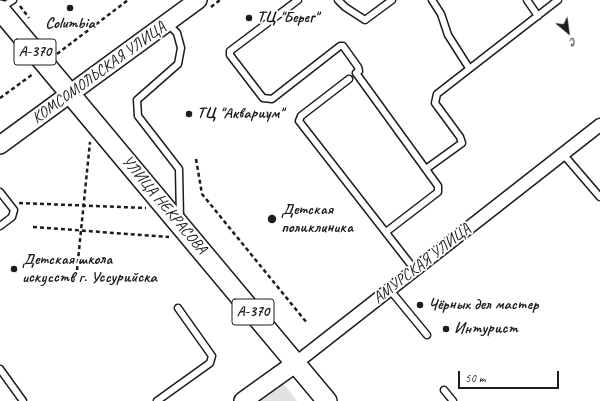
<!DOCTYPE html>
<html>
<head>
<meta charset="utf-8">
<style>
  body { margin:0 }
  #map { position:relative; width:600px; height:401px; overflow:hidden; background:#fff; font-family:Caveat,sans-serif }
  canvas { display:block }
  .north { position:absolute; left:548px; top:12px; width:40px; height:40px; -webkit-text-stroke:3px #fff; paint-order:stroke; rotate:151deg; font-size:11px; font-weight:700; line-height:16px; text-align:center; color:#1c1c1c }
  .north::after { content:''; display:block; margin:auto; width:14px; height:18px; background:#1c1c1c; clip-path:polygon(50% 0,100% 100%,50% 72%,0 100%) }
  .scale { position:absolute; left:458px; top:371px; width:101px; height:18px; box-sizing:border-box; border:2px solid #1c1c1c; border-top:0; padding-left:5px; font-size:12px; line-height:14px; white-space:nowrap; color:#1c1c1c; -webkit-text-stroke:3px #fff; paint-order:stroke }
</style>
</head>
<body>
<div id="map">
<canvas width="600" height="401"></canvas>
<div class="north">С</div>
<div class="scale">50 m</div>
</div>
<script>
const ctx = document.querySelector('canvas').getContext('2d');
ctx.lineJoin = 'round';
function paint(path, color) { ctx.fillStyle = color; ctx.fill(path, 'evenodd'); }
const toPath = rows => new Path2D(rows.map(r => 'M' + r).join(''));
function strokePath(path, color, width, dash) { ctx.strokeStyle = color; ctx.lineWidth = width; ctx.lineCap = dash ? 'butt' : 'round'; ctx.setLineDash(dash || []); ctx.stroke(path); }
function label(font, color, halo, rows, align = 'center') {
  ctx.font = font + ' Caveat,sans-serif'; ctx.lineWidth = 3.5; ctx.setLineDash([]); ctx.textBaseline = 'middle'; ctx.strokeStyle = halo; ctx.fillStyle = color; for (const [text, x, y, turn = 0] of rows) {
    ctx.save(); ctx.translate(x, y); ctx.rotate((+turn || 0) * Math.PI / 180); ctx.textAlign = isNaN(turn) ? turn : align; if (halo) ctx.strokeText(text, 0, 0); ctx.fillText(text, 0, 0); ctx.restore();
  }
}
paint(toPath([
  [283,383,297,401,259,401]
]), '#e2e2e2');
const service = toPath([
  [298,0,230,51,230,55,263,98,272,99,340,46,343,46,358,67,359,71,356,73,438,186,438,192,386,232],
  [338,0,345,7,365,20,392,0],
  [432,0,441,14,448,35,469,68],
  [527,0,538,16],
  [1,8,13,0],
  [167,23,177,33,181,48,178,64,137,100,138,116,179,169,180,218],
  [349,79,301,116,299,121,415,270],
  [563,154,600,197],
  [426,169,462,143,460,137,435,103,437,94,558,0],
  [0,192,14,210,12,217,0,226],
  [390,290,427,335],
  [0,369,23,401],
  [444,390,453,401],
  [157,401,210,363,212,356,178,308]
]);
const minor = toPath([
  [296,363,600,125]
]);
const secondary = toPath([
  [0,145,198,0],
  [243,401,296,363]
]);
const primary = toPath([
  [0,10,327,401]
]);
strokePath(service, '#1c1c1c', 9);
strokePath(minor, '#1c1c1c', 15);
strokePath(secondary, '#1c1c1c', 20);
strokePath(primary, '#1c1c1c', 22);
strokePath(toPath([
  [20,6,29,18],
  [211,7,220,0],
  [57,54,128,0],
  [0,98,33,74],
  [196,159,202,194,307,323],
  [19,203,146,208],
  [33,227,169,237],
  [77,270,90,142]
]), '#1c1c1c', 2.5, [4, 3]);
strokePath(service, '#fff', 6);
strokePath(minor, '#fff', 12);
strokePath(secondary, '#fff', 17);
strokePath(primary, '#fff', 19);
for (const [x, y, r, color] of [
  [70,8,4,"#1c1c1c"],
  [249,18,4,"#1c1c1c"],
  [189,114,4,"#1c1c1c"],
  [272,219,5,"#1c1c1c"],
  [14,269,4,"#1c1c1c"],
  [420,305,4,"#1c1c1c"],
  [446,329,4,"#1c1c1c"]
]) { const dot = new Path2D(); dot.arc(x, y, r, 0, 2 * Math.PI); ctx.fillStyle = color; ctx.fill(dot); strokePath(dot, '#fff', 1.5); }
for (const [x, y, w] of [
  [35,52,42],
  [253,312,42]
]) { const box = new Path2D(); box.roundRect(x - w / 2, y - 13, w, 26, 3); ctx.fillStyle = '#fff'; ctx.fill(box); strokePath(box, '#1c1c1c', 1); }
label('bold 15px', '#1c1c1c', null, [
  ["А-370",35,52],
  ["А-370",253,312]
]);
label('bold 16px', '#1c1c1c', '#fff', [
  ["ТЦ \"Берег\"",257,18],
  ["Columbia",70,24,"center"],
  ["ТЦ \"Аквариум\"",197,114],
  ["Детская",281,210],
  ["поликлиника",281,228],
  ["Детская школа",22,260],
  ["искусств г. Уссурийска",22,278],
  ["Чёрных дел мастер",428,305],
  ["Интурист",454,329]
], 'left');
label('16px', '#1c1c1c', '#fff', [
  ["КОМСОМОЛЬСКАЯ УЛИЦА",99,73,-36],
  ["УЛИЦА НЕКРАСОВА",164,205,50],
  ["АМУРСКАЯ УЛИЦА",422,264,-38]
]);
</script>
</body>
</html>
